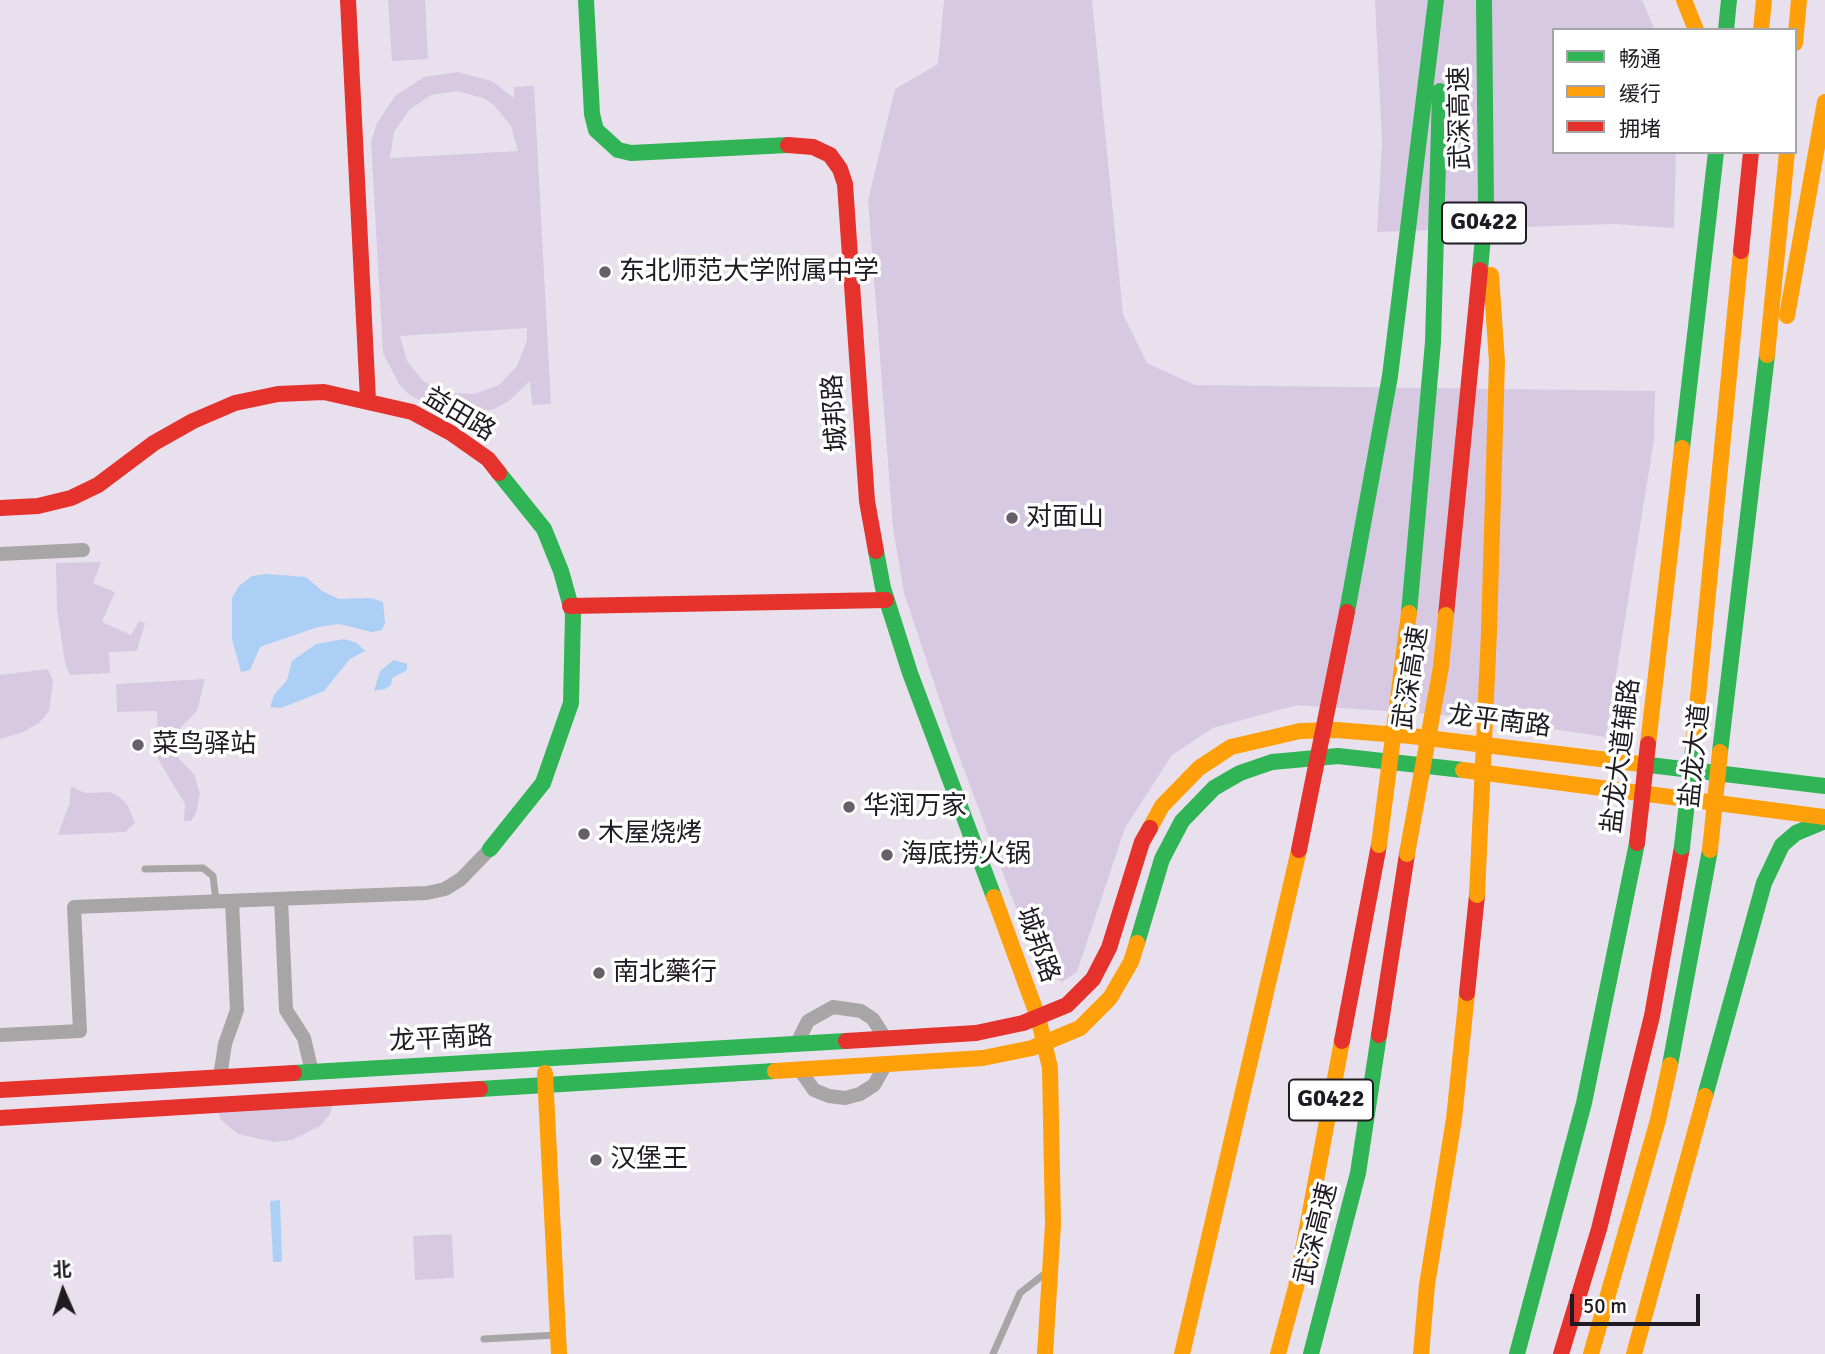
<!DOCTYPE html>
<html>
<head>
<meta charset="utf-8">
<style>
  body { margin:0 }
  #map { position:relative; width:1825px; height:1354px; overflow:hidden; background:#e8e1ed; font-family:Signika,"Noto Sans SC",sans-serif }
  canvas { display:block }
  .legend { position:absolute; left:1552px; top:28px; width:245px; height:126px; box-sizing:border-box; background:#fff; border:2px solid #a5a4a7; margin:0; padding:9px 12px; list-style:none; font-size:21px; color:#1f1b22 }
  .legend li { display:flex; align-items:center; gap:14px; height:35px }
  .legend b { width:35px; border:2px solid #a5a4a7 }
  .north { position:absolute; left:28px; top:1256px; width:70px; height:70px; -webkit-text-stroke:5px #fff; paint-order:stroke; rotate:357deg; font-size:19px; font-weight:700; line-height:28px; text-align:center; color:#1f1b22 }
  .north::after { content:''; display:block; margin:auto; width:24px; height:32px; background:#1f1b22; clip-path:polygon(50% 0,100% 100%,50% 72%,0 100%) }
  .scale { position:absolute; left:1570px; top:1294px; width:130px; height:32px; box-sizing:border-box; border:4px solid #1f1b22; border-top:0; padding-left:9px; font-size:21px; line-height:24px; white-space:nowrap; color:#1f1b22; -webkit-text-stroke:5px #fff; paint-order:stroke }
</style>
</head>
<body>
<div id="map">
<canvas width="1825" height="1354"></canvas>
<ul class="legend">
<li><b style="height:9px;background:#30b455"></b>畅通</li>
<li><b style="height:9px;background:#ff9f0a"></b>缓行</li>
<li><b style="height:9px;background:#e5322d"></b>拥堵</li>
</ul>
<div class="north">北</div>
<div class="scale">50 m</div>
</div>
<script>
const ctx = document.querySelector('canvas').getContext('2d');
ctx.lineJoin = 'round';
function paint(path, color) { ctx.fillStyle = color; ctx.fill(path, 'evenodd'); }
const toPath = rows => new Path2D(rows.map(r => 'M' + r).join(''));
function strokePath(path, color, width, dash) { ctx.strokeStyle = color; ctx.lineWidth = width; ctx.lineCap = dash ? 'butt' : 'round'; ctx.setLineDash(dash || []); ctx.stroke(path); }
function label(font, color, halo, rows, align = 'center') {
  ctx.font = font + ' Signika,"Noto Sans SC",sans-serif'; ctx.lineWidth = 7; ctx.setLineDash([]); ctx.textBaseline = 'middle'; ctx.strokeStyle = halo; ctx.fillStyle = color; for (const [text, x, y, turn = 0] of rows) {
    ctx.save(); ctx.translate(x, y); ctx.rotate((+turn || 0) * Math.PI / 180); ctx.textAlign = isNaN(turn) ? turn : align; if (halo) ctx.strokeText(text, 0, 0); ctx.fillText(text, 0, 0); ctx.restore();
  }
}
paint(toPath([
  [388,0,425,0,428,59,392,61],
  [944,0,1092,0,1123,314,1147,363,1195,385,1655,391,1654,440,1606,737,1471,717,1297,705,1213,728,1172,755,1125,828,1077,972,1062,982,1045,974,1029,943,954,743,904,593,893,528,868,200,895,89,938,64],
  [1375,0,1642,0,1655,30,1554,30,1554,152,1676,152,1674,228,1613,224,1377,232,1382,143],
  [458,72,492,81,514,98,514,87,534,86,551,404,532,405,530,381,509,401,494,409,460,414,442,412,411,396,399,384,383,353,371,142,376,125,395,96,424,77],
  [457,91,483,98,494,105,511,126,518,151,390,158,394,132,409,110,431,95],
  [527,328,527,341,517,366,499,385,474,394,447,393,423,381,407,361,400,336],
  [101,562,93,583,115,592,102,622,131,635,139,621,145,623,137,651,109,652,110,673,70,675,65,663,57,610,56,563],
  [48,669,53,681,49,711,39,723,23,732,0,739,0,675],
  [205,679,197,711,181,727,176,737,179,759,194,774,200,794,196,813,191,821,184,821,185,804,158,759,157,711,117,712,116,684],
  [71,786,85,793,110,792,120,797,128,806,135,823,125,832,58,835,69,805],
  [333,1104,330,1114,320,1126,292,1140,274,1142,238,1134,220,1119,218,1110],
  [452,1234,454,1278,415,1280,413,1236]
]), '#d8c9e2');
paint(toPath([
  [266,574,306,577,322,591,339,599,371,598,383,602,385,623,382,630,372,632,339,624,318,627,260,647,250,670,241,672,232,639,232,598,239,586,252,576],
  [344,639,357,643,365,651,350,659,324,691,281,708,270,707,274,695,287,680,292,661,316,644],
  [394,660,407,664,407,670,392,678,391,685,385,689,374,691,380,671],
  [280,1200,282,1262,273,1262,270,1201]
]), '#accff5');
strokePath(toPath([
  [145,869,203,868,213,876,216,901],
  [484,1339,557,1335],
  [993,1354,1020,1293,1047,1272]
]), '#a8a5a6', 7);
strokePath(toPath([
  [0,554,83,550],
  [281,899,286,1010,304,1038,312,1072],
  [0,1035,80,1031,74,907,427,893,445,889,461,879,490,849],
  [797,1043,808,1021,833,1007,861,1011,873,1019,885,1038],
  [799,1069,814,1090,829,1096,845,1098,860,1094,874,1085,886,1064],
  [220,1077,225,1044,237,1010,232,901]
]), '#a8a5a6', 14);
strokePath(toPath([
  [586,0,592,114,596,130,618,150,631,153,788,145],
  [1726,30,1729,0],
  [1480,270,1486,204,1484,0],
  [1682,448,1716,152],
  [876,551,883,588,910,673,994,897],
  [1347,612,1390,376,1436,0],
  [1409,613,1433,342,1440,91],
  [1720,752,1767,355],
  [1641,764,1825,786],
  [490,849,543,783,571,703,573,614,561,571,544,529,499,473],
  [1137,943,1162,859,1182,821,1214,788,1240,773,1272,762,1338,756,1463,770],
  [1670,1065,1710,850],
  [294,1073,846,1041],
  [480,1089,775,1071],
  [1705,1096,1764,883,1782,845,1796,833,1825,821],
  [1311,1354,1358,1173,1379,1035],
  [1517,1354,1584,1103,1637,843]
]), '#30b455', 16);
strokePath(toPath([
  [1684,0,1696,30],
  [1761,30,1764,0],
  [1795,43,1799,0],
  [1787,316,1825,102],
  [1767,355,1787,152],
  [1489,632,1497,362,1491,275],
  [1648,744,1682,448],
  [1693,749,1741,251],
  [1463,770,1825,817],
  [1150,828,1162,806,1199,768,1231,747,1300,731,1337,730,1411,736,1641,764],
  [994,897,1038,1017,1050,1068,1053,1224,1045,1354],
  [775,1071,983,1058,1032,1048,1080,1028,1110,998,1131,962,1137,943],
  [545,1073,559,1354],
  [1182,1354,1299,850],
  [1278,1354,1296,1287,1342,1041],
  [1421,1354,1427,1285,1454,1119,1467,993],
  [1591,1354,1658,1120,1670,1065],
  [1634,1354,1705,1096]
]), '#ff9f0a', 16);
strokePath(toPath([
  [348,0,368,400],
  [788,145,813,147,830,155,840,169,845,184,867,501,876,551],
  [1741,251,1751,152],
  [0,508,38,506,71,498,98,485,154,443,193,421,235,403,278,394,324,392,412,412,451,433,488,459,499,473],
  [570,606,886,600],
  [1446,615,1480,270],
  [1467,993,1477,895],
  [1379,1035,1407,854],
  [846,1041,976,1033,1023,1023,1067,1005,1093,979,1109,948,1142,842,1150,828],
  [1342,1041,1379,845],
  [0,1090,294,1073],
  [0,1118,480,1089],
  [1561,1354,1599,1229,1652,1016,1682,847]
]), '#e5322d', 16);
strokePath(toPath([
  [1682,847,1693,749]
]), '#30b455', 16);
strokePath(toPath([
  [1379,845,1409,613],
  [1710,850,1720,752],
  [1407,854,1441,667,1446,615],
  [1477,895,1489,632]
]), '#ff9f0a', 16);
strokePath(toPath([
  [1637,843,1648,744],
  [1299,850,1347,612]
]), '#e5322d', 16);
for (const [x, y, r, color] of [
  [605,272,7,"#656069"],
  [1012,518,7,"#656069"],
  [138,745,7,"#656069"],
  [849,807,7,"#656069"],
  [584,834,7,"#656069"],
  [887,855,7,"#656069"],
  [599,973,7,"#656069"],
  [596,1160,7,"#656069"]
]) { const dot = new Path2D(); dot.arc(x, y, r, 0, 2 * Math.PI); ctx.fillStyle = color; ctx.fill(dot); strokePath(dot, '#fff', 2.5); }
for (const [x, y, w] of [
  [1484,223,84],
  [1331,1100,84]
]) { const box = new Path2D(); box.roundRect(x - w / 2, y - 20.5, w, 41, 5); ctx.fillStyle = '#fff'; ctx.fill(box); strokePath(box, '#1f1b22', 2); }
label('bold 24px', '#1f1b22', null, [
  ["G0422",1484,223],
  ["G0422",1331,1100]
]);
label('26px', '#1f1b22', '#fff', [
  ["武深高速",1461,118,-91],
  ["城邦路",836,413,-94],
  ["益田路",459,415,31],
  ["武深高速",1412,678,-81],
  ["龙平南路",1499,722,7],
  ["盐龙大道辅路",1622,756,-83],
  ["盐龙大道",1696,756,-84],
  ["城邦路",1037,945,70],
  ["龙平南路",441,1040,-3],
  ["武深高速",1317,1234,-76]
]);
label('26px', '#1f1b22', '#fff', [
  ["东北师范大学附属中学",619,272],
  ["对面山",1026,518],
  ["菜鸟驿站",152,745],
  ["华润万家",863,807],
  ["木屋烧烤",598,834],
  ["海底捞火锅",901,855],
  ["南北藥行",613,973],
  ["汉堡王",610,1160]
], 'left');
</script>
</body>
</html>
